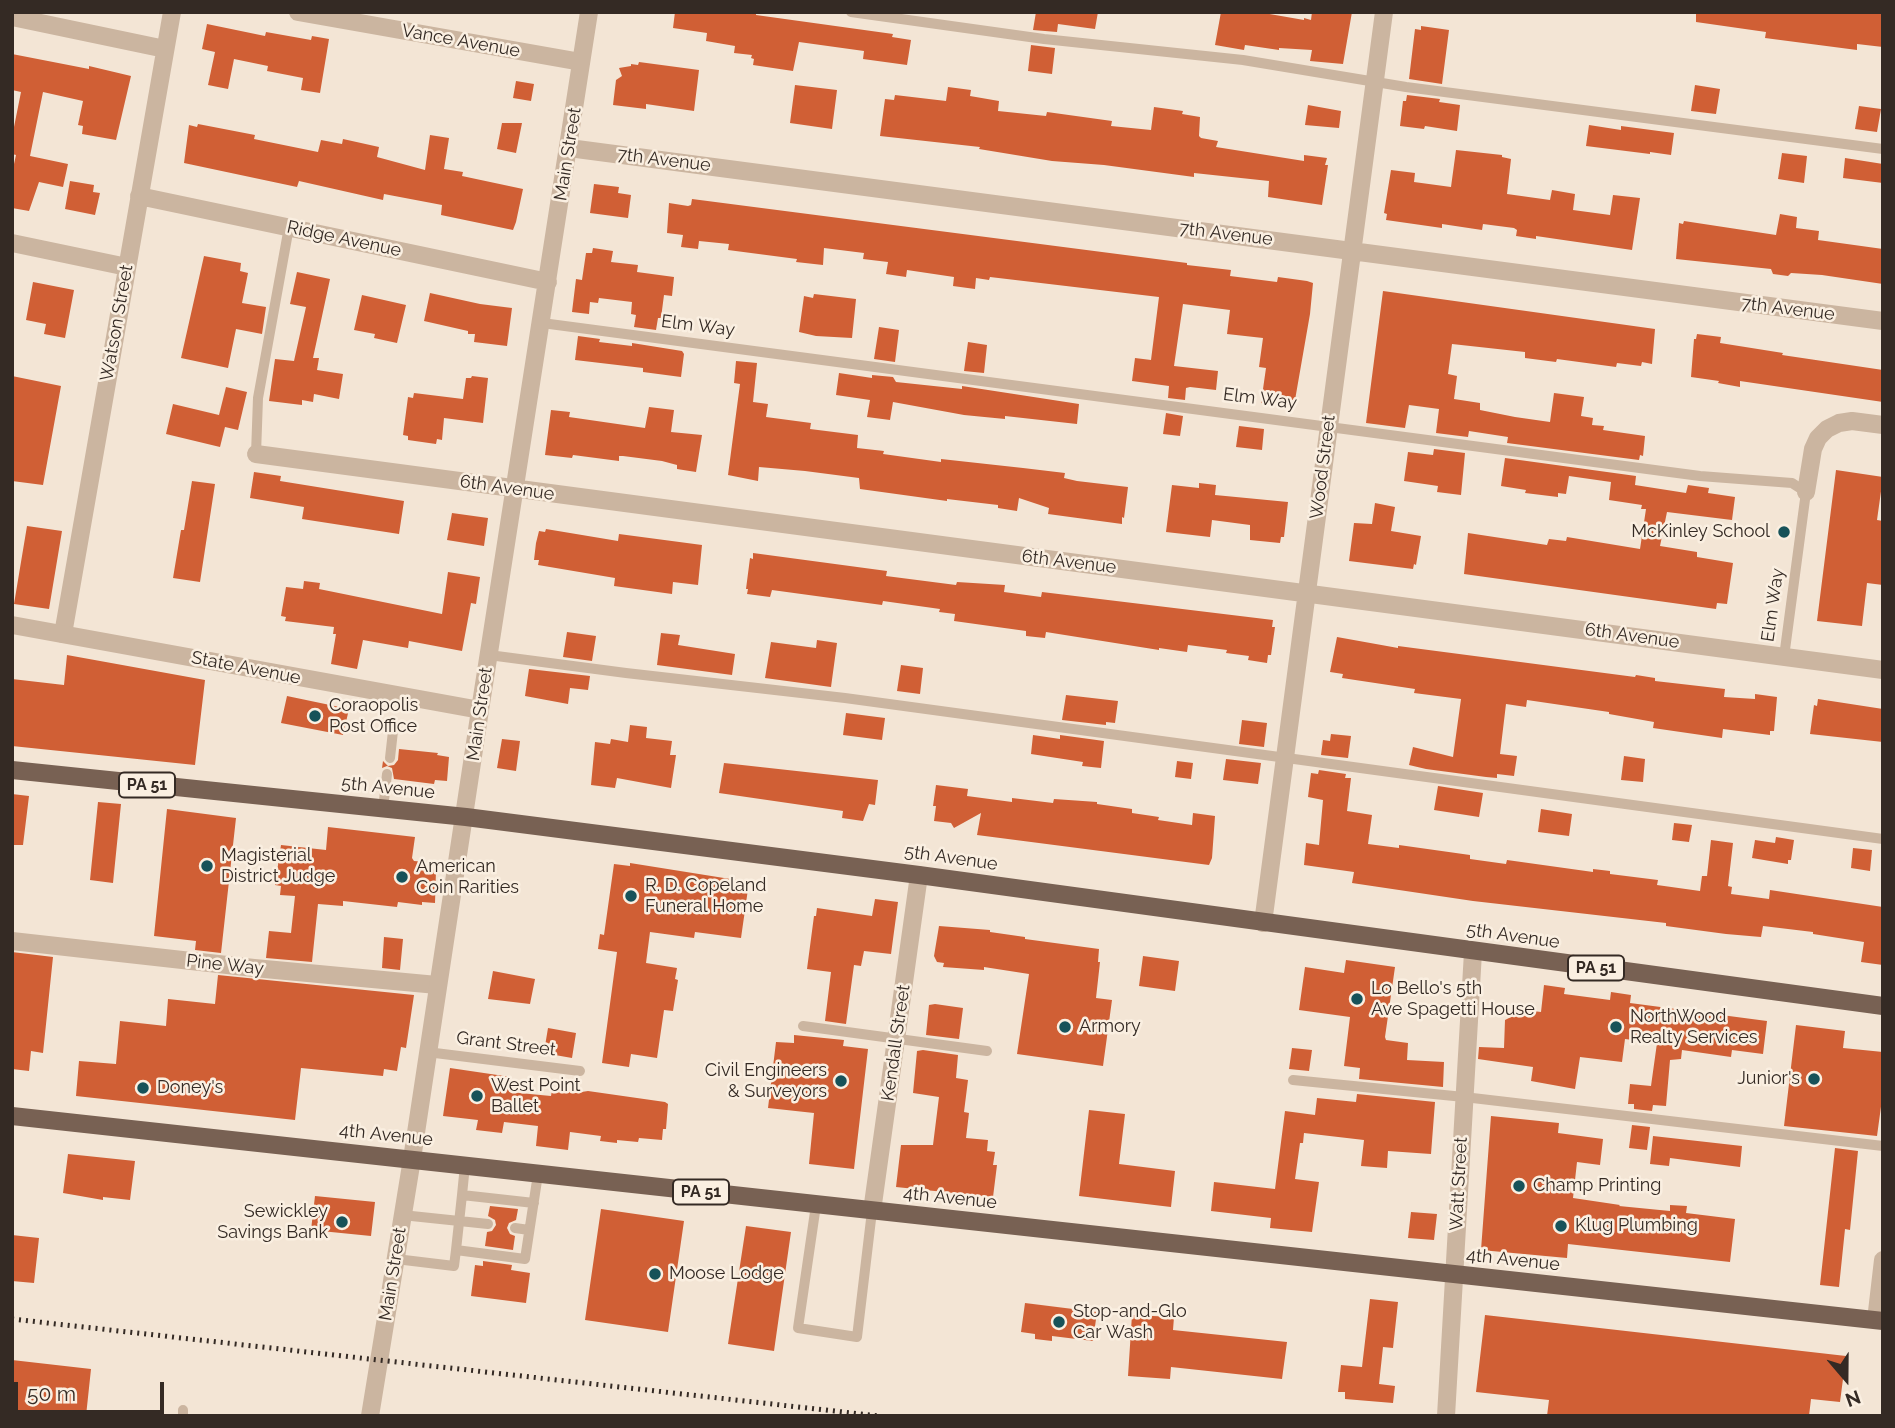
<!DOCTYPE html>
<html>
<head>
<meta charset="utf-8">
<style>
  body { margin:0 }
  #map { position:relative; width:1895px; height:1428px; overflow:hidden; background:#f3e5d5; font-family:Raleway,sans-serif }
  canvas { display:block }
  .frame { position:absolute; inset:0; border:14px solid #342a24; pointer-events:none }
  .north { position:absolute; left:1811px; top:1344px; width:70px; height:70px; -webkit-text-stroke:5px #faefe1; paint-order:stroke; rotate:160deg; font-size:19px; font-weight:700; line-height:28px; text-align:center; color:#342a24 }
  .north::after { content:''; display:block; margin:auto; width:24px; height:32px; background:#342a24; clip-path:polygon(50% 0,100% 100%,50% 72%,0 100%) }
  .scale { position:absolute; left:14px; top:1382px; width:150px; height:32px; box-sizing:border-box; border:4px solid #342a24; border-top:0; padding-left:9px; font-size:21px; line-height:24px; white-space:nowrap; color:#342a24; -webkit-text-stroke:5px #faefe1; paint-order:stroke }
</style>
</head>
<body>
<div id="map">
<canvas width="1895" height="1428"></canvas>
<div class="frame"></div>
<div class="north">N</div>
<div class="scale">50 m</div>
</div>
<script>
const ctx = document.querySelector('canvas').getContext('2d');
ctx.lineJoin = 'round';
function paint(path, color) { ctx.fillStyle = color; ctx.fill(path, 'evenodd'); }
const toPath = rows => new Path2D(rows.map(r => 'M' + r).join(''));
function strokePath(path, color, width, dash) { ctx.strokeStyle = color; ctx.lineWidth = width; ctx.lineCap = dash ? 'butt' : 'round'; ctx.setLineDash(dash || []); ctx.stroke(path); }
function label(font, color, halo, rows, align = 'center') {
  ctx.font = font + ' Raleway,sans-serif'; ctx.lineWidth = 5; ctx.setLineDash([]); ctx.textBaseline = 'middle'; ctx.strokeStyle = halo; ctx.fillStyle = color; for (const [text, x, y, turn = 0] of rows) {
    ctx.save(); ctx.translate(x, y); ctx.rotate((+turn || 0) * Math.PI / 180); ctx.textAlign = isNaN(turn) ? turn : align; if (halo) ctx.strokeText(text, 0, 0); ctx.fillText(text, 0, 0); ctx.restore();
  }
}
paint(toPath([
  [675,12,756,12,756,15,893,34,892,37,911,40,907,65,863,59,864,51,799,42,793,71,753,65,754,59,751,58,752,55,734,53,735,46,706,41,707,33,673,28],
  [1036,12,1098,12,1095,29,1058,24,1057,32,1033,30],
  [1221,12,1258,12,1304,20,1304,18,1311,20,1312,12,1352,12,1343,64,1310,61,1312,50,1279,48,1279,50,1245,45,1244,50,1215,45],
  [1696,12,1883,12,1883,47,1857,44,1857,50,1765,38,1766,32,1696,22],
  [207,24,265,36,266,32,311,40,312,36,329,39,320,93,301,90,303,78,267,71,268,66,234,59,228,89,208,85,215,52,202,49],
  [1421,26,1449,30,1442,84,1409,79,1415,29,1421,30],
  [1031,45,1055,48,1052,74,1028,71],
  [12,54,89,69,89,66,131,76,116,140,82,134,83,126,78,125,83,101,43,92,30,156,68,164,63,187,39,182,29,211,12,208,12,173,16,155,12,154,12,137,21,92,12,90],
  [639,62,699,70,694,111,646,104,646,109,613,105,616,80,622,76,619,68,631,66,631,64,638,65],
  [516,81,534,84,531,101,513,98],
  [795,85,837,90,832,129,790,123],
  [1695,85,1720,89,1716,114,1691,111],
  [948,87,971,90,970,96,999,101,998,111,1046,116,1047,112,1112,121,1111,126,1151,130,1154,107,1183,111,1182,114,1200,117,1199,136,1201,138,1218,141,1216,147,1304,161,1304,155,1327,158,1325,165,1328,165,1322,205,1268,197,1269,181,1194,173,1194,177,1104,165,1052,161,979,149,980,147,880,136,885,99,894,100,895,95,946,101],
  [1407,95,1440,99,1439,102,1460,105,1457,131,1425,126,1424,129,1400,126,1403,101,1406,101],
  [1308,105,1341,111,1339,128,1305,125],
  [1859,106,1881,109,1877,132,1855,129],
  [502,123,522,123,516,153,497,149],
  [198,124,255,135,254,139,318,152,321,140,342,144,343,139,379,147,377,157,425,170,430,135,449,138,444,169,463,172,462,176,523,189,516,222,513,230,441,215,442,205,384,194,383,200,299,181,297,187,184,163,189,125,197,127],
  [1589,125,1621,130,1621,126,1674,133,1671,155,1650,152,1650,154,1586,146],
  [1456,150,1502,155,1502,157,1511,159,1507,194,1550,200,1552,190,1575,194,1573,210,1610,215,1613,195,1640,198,1632,250,1536,236,1536,239,1516,236,1517,230,1514,228,1483,224,1482,230,1442,224,1442,228,1386,220,1387,214,1384,213,1391,170,1415,173,1414,182,1451,187],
  [1782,153,1807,156,1804,183,1778,179],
  [1845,158,1883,164,1883,183,1843,178],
  [70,181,94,185,93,192,100,193,95,215,65,209],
  [594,184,619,187,618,193,631,195,628,218,590,213],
  [692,199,1187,263,1187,265,1231,270,1230,276,1277,282,1278,277,1307,281,1313,283,1310,314,1295,400,1290,400,1289,407,1261,403,1266,368,1259,367,1263,338,1227,334,1230,310,1183,304,1174,366,1218,371,1216,390,1190,387,1186,388,1185,400,1168,398,1169,386,1132,381,1135,358,1151,360,1159,297,990,277,989,280,976,278,975,289,953,286,954,277,907,270,906,277,886,274,888,262,863,259,864,253,824,248,823,265,796,262,797,259,728,250,729,244,699,241,698,249,681,247,683,235,667,233,669,203,688,206,691,205],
  [1780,214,1797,217,1796,228,1819,231,1818,240,1883,249,1883,284,1822,275,1791,273,1788,276,1773,274,1771,269,1676,259,1679,223,1683,224,1684,221,1776,235],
  [593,248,613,251,611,262,638,265,637,272,674,277,672,296,664,295,661,318,658,318,656,330,634,327,636,315,631,314,632,302,599,298,598,303,590,302,589,314,572,312,576,279,582,280,586,253,592,253],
  [204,256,241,263,240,271,248,273,242,303,266,307,262,334,236,329,228,368,181,358],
  [297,272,330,279,313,358,319,358,317,370,343,374,339,399,314,394,313,402,302,400,302,405,269,401,275,359,294,361,306,307,290,304],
  [33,282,74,290,65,338,44,334,46,324,26,320],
  [1383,291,1655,329,1652,364,1642,362,1641,366,1617,363,1616,367,1557,359,1556,362,1525,358,1525,352,1452,344,1448,374,1457,376,1454,399,1480,403,1480,410,1515,417,1550,422,1554,393,1584,397,1581,416,1593,418,1592,425,1604,426,1603,430,1645,436,1643,456,1640,455,1639,460,1507,443,1508,437,1469,431,1468,437,1436,433,1439,409,1409,405,1405,428,1366,423],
  [430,293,480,304,512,308,507,346,474,342,475,334,468,334,468,331,424,321],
  [814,294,856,299,852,338,816,336,799,332,804,296,813,298],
  [362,295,406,305,397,343,374,338,375,334,354,330],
  [879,327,899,330,895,362,874,359],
  [1697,334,1721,337,1720,343,1783,353,1782,355,1883,370,1883,402,1740,381,1740,387,1718,383,1719,381,1691,377,1694,339,1696,339],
  [578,336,600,339,599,342,632,346,632,343,682,351,684,354,681,377,643,372,643,368,575,360],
  [968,342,987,345,984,373,964,371],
  [736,361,757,363,753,402,768,404,766,417,811,423,810,429,858,435,857,448,884,451,883,454,941,462,941,459,1023,468,1065,473,1064,478,1077,481,1128,487,1124,518,1122,517,1122,524,1048,514,1049,508,1019,498,1017,511,998,508,998,505,947,499,947,501,860,489,859,478,805,471,759,467,758,481,728,475,740,384,734,383],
  [839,373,872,378,872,375,893,377,896,382,962,389,962,386,1079,404,1077,424,1005,416,1005,419,964,415,893,402,890,420,867,417,870,400,836,395],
  [12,376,61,386,43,485,12,481],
  [472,376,488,378,483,423,444,418,442,440,437,439,436,444,408,440,408,436,403,435,408,397,413,398,414,393,463,399,466,378,471,378],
  [226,387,247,392,238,430,225,427,220,447,166,434,173,404,219,415],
  [649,407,674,410,671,432,702,435,696,472,677,469,677,465,662,461,623,456,619,456,619,461,573,455,572,458,545,455,551,410,570,412,569,417,645,428],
  [1166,413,1183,416,1180,436,1163,434],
  [1239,426,1264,429,1262,450,1236,447],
  [1434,449,1465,453,1461,495,1437,492,1438,486,1404,481,1408,452,1433,455],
  [1505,458,1636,476,1635,485,1686,493,1688,485,1709,488,1708,493,1735,497,1732,520,1667,512,1660,546,1697,552,1697,557,1733,563,1727,604,1717,603,1716,609,1464,574,1468,533,1547,545,1549,539,1566,541,1567,537,1640,549,1646,509,1641,509,1642,505,1609,500,1611,482,1569,476,1566,494,1558,493,1558,497,1525,493,1526,490,1501,486],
  [1836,470,1883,477,1877,520,1883,521,1883,585,1867,583,1862,626,1817,621],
  [254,472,281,476,280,481,404,501,399,534,302,519,304,507,250,498],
  [192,481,215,484,200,582,173,578,181,530,184,530],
  [1199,483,1216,485,1215,495,1288,502,1284,537,1281,537,1280,543,1250,540,1250,525,1212,520,1210,537,1166,532,1172,485,1199,488],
  [1375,503,1395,507,1391,531,1421,536,1416,565,1414,564,1413,569,1349,561,1354,523,1372,524],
  [452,513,488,518,484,546,447,540],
  [27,526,62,531,49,609,14,604],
  [546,529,618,541,619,534,702,545,698,585,673,582,672,594,614,586,615,578,538,565,539,560,534,560,536,543,539,531,545,532],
  [753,553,887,571,886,576,956,585,957,582,1005,585,1004,592,1041,597,1042,592,1273,620,1272,627,1275,627,1271,655,1268,655,1267,663,1248,660,1249,656,1226,653,1227,650,1188,645,1187,652,1159,648,1159,650,1046,632,1045,638,1026,636,1026,631,954,621,955,614,939,612,940,609,883,601,882,605,772,590,770,597,747,594,748,589,746,589,750,558,753,559],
  [448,572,480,577,476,604,471,603,462,651,409,641,408,648,363,640,357,669,331,664,336,634,333,634,334,627,285,621,286,617,281,616,286,587,303,589,304,581,320,583,319,589,442,614],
  [567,632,596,636,592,661,563,657],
  [661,633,680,635,678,645,735,654,732,675,657,665],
  [1337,637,1398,648,1398,646,1635,677,1636,675,1655,678,1655,681,1725,689,1724,697,1755,699,1755,694,1777,697,1774,731,1770,731,1770,735,1723,729,1722,738,1653,728,1654,722,1609,714,1609,712,1527,700,1526,707,1506,704,1500,754,1517,756,1514,776,1497,774,1497,778,1486,777,1426,769,1409,765,1413,747,1453,757,1461,699,1414,693,1415,689,1342,678,1343,674,1330,672],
  [817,640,837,643,831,687,765,678,771,642,816,648],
  [67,655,205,680,195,765,12,746,12,679,64,685],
  [901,665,923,668,920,694,897,691],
  [529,669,590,676,588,690,570,688,568,704,525,696],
  [1066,695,1118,701,1115,723,1106,722,1106,725,1062,720],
  [287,696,349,709,343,735,281,723],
  [1818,699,1883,709,1883,742,1810,734,1814,705,1817,706],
  [846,713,885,718,882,740,843,735],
  [1242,720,1267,723,1264,747,1239,744],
  [630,725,647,727,646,738,672,741,670,755,676,755,671,788,617,778,615,788,591,785,595,742,610,744,611,739,628,742],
  [1331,734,1351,736,1348,758,1321,755,1323,740,1330,741],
  [1033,735,1060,739,1060,735,1104,741,1101,768,1082,766,1083,762,1031,754],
  [502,739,520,741,516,771,497,768],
  [399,749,438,753,437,755,449,757,447,781,435,780,434,784,394,779,392,768,387,766,382,768,383,761,388,766,394,765,398,760],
  [1624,756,1645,759,1643,782,1621,780],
  [1226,759,1261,763,1258,784,1223,780],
  [1177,761,1193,763,1191,779,1175,777],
  [724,763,878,780,875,805,869,804,863,821,842,818,843,811,719,793],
  [1319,770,1346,774,1345,778,1351,778,1347,811,1372,815,1368,844,1399,848,1399,845,1470,855,1470,859,1506,864,1507,860,1593,872,1593,869,1610,871,1610,874,1658,880,1657,885,1700,891,1702,876,1707,876,1711,840,1733,843,1728,886,1732,887,1731,894,1769,899,1770,890,1883,907,1883,965,1861,962,1864,942,1813,934,1813,932,1763,926,1761,937,1726,934,1666,926,1666,923,1473,901,1352,883,1354,872,1304,865,1306,843,1319,845,1323,800,1308,797,1311,773,1318,774],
  [936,785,968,789,967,796,1012,802,1012,798,1053,803,1054,799,1097,802,1097,804,1132,809,1132,813,1159,817,1158,820,1192,825,1193,813,1215,816,1212,858,1209,865,977,835,981,813,954,828,951,823,934,821,936,806,933,806],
  [1438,786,1483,793,1479,817,1434,810],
  [12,794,29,796,23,845,12,845],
  [98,802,121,804,113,883,90,880],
  [167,809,236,818,221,953,195,950,196,941,154,936],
  [1541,809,1572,814,1569,836,1538,832],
  [1674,823,1692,825,1689,842,1672,840],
  [328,827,415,837,412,858,414,861,426,862,426,868,436,870,435,903,422,902,422,905,398,902,397,907,343,901,343,906,318,904,312,962,266,958,269,931,291,933,295,896,280,895,281,886,275,885,281,845,326,850],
  [1776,837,1794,840,1791,860,1788,860,1788,864,1752,858,1755,840,1775,843],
  [1853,848,1872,850,1870,871,1851,868],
  [630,863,749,882,741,938,695,932,694,938,650,932,646,963,677,968,675,979,678,980,673,1011,664,1010,657,1058,631,1054,629,1067,602,1063,617,952,598,949,600,934,604,935,614,864,630,866],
  [875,899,898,902,891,954,864,951,861,966,854,965,846,1024,825,1021,831,972,807,969,814,916,816,916,817,908,872,916],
  [939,926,990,930,990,932,1025,937,1025,939,1099,949,1098,962,1100,962,1096,998,1112,1000,1103,1066,1017,1054,1029,974,984,967,984,970,943,967,944,963,937,962,934,956],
  [384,937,403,939,400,970,382,968],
  [12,952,53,957,43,1053,31,1051,29,1071,12,1069],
  [1143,956,1179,961,1175,991,1139,986],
  [1346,960,1395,967,1385,1037,1386,1040,1408,1043,1407,1060,1444,1062,1443,1087,1359,1079,1360,1068,1344,1066,1350,1017,1299,1010,1305,967,1344,973],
  [493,971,535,979,530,1004,488,999],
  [218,975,414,995,406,1048,401,1047,397,1071,384,1069,383,1076,301,1068,295,1120,76,1096,79,1061,116,1064,120,1021,166,1026,168,999,215,1004],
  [1544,985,1565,988,1564,994,1610,1000,1611,992,1631,995,1630,1003,1767,1021,1763,1054,1732,1050,1731,1057,1682,1050,1681,1059,1670,1060,1666,1106,1653,1105,1652,1111,1634,1109,1634,1104,1628,1104,1630,1084,1651,1086,1657,1043,1625,1039,1622,1062,1580,1057,1575,1089,1531,1081,1533,1067,1478,1059,1479,1047,1504,1048,1505,1020,1525,1010,1541,1012],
  [935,1004,963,1008,959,1039,926,1035,929,1005],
  [1796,1025,1845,1031,1843,1048,1883,1052,1883,1092,1877,1136,1784,1126],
  [548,1028,576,1033,572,1058,555,1055,556,1048,545,1046],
  [794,1035,844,1040,843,1046,868,1049,854,1169,809,1164,814,1113,768,1108,776,1042,794,1043],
  [1292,1048,1312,1050,1309,1071,1289,1069],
  [923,1050,958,1055,956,1078,968,1080,964,1112,969,1113,966,1138,988,1140,987,1151,995,1152,993,1165,997,1165,993,1197,896,1187,901,1145,933,1145,939,1097,913,1093,917,1051],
  [450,1068,511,1077,509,1092,551,1096,552,1090,575,1093,588,1091,665,1102,668,1104,666,1129,663,1129,662,1140,639,1138,638,1142,617,1140,617,1143,600,1141,601,1136,570,1132,568,1150,536,1146,538,1126,504,1122,502,1133,476,1130,478,1120,443,1116],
  [1357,1094,1435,1102,1431,1154,1388,1151,1387,1168,1361,1166,1364,1140,1304,1133,1303,1143,1300,1143,1295,1179,1319,1182,1312,1232,1270,1228,1271,1218,1211,1211,1214,1182,1275,1189,1285,1111,1315,1115,1317,1098,1356,1102],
  [1089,1110,1125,1114,1119,1164,1175,1171,1171,1207,1079,1196],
  [1491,1116,1559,1123,1558,1133,1603,1139,1600,1165,1577,1162,1573,1198,1620,1205,1619,1206,1670,1211,1670,1205,1687,1206,1686,1213,1735,1219,1730,1262,1568,1244,1567,1258,1481,1250],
  [1632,1125,1650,1127,1647,1150,1629,1148],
  [1653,1136,1742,1146,1740,1167,1670,1158,1669,1166,1650,1164],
  [1835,1148,1858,1151,1850,1230,1845,1229,1839,1287,1820,1285],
  [68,1154,135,1161,130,1200,103,1197,103,1200,63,1193],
  [315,1196,375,1202,371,1236,311,1230],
  [490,1206,518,1209,516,1220,509,1223,507,1228,510,1234,515,1236,513,1250,485,1246,487,1232,492,1231,496,1225,495,1220,488,1216],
  [601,1209,684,1221,668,1332,585,1320],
  [1411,1212,1437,1214,1434,1240,1408,1238],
  [746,1226,791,1232,774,1351,728,1344],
  [12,1235,39,1238,34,1283,12,1281],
  [483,1261,512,1265,511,1270,530,1273,526,1303,471,1296,475,1265,483,1266],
  [1370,1299,1398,1302,1393,1348,1383,1347,1379,1384,1395,1386,1393,1403,1345,1399,1345,1392,1338,1392,1341,1365,1362,1367],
  [1025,1303,1097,1312,1093,1341,1052,1336,1052,1341,1035,1339,1035,1334,1021,1332],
  [1132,1315,1174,1317,1173,1330,1287,1342,1282,1379,1171,1367,1170,1379,1128,1376],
  [1485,1315,1846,1356,1840,1402,1811,1399,1809,1416,1547,1416,1549,1400,1476,1392],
  [12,1360,91,1369,86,1416,12,1416]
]), '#d05f35');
strokePath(toPath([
  [851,12,1044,39,1243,60,1406,87,1883,149],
  [542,323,1700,476,1792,483,1806,492,1784,657],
  [256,454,258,398,289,227],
  [489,655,626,673,845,698,1883,839],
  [390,758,393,731],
  [383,809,387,774],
  [803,1026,987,1051],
  [427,1052,580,1071],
  [1293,1080,1464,1097,1883,1146],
  [465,1165,462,1195,534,1203],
  [816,1205,798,1328,857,1337,872,1211],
  [402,1215,488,1224],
  [515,1228,529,1230],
  [456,1250,462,1195],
  [396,1259,454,1266,456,1250,525,1259,538,1174],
  [183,1416,183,1410]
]), '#cbb5a0', 10);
strokePath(toPath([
  [298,12,581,62],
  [12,17,165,49],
  [569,148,1883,321],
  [139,196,548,282],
  [12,243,127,267],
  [256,454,1883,670],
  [1806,492,1813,449,1818,438,1827,429,1839,423,1852,421,1883,425],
  [63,634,172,12],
  [480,710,589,12],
  [1263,923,1384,12],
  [12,941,254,968,437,985],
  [872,1211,919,875],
  [1876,1320,1883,1260],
  [370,1416,412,1159],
  [1446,1416,1473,952]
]), '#cbb5a0', 18);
strokePath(toPath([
  [12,625,480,710,412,1159]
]), '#cbb5a0', 18);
strokePath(toPath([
  [12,770,466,817,919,875,1883,1006],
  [12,1116,1883,1321]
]), '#786153', 18);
strokePath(toPath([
  [12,1319,879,1416]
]), '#342a24', 5, [2, 5]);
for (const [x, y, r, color] of [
  [1784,532,7,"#175259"],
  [315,716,7,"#175259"],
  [207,866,7,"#175259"],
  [402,877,7,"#175259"],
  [631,896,7,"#175259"],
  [1357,999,7,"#175259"],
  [1065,1027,7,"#175259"],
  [1616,1027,7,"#175259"],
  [1814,1079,7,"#175259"],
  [841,1081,7,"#175259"],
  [143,1088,7,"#175259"],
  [477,1096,7,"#175259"],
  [1519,1186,7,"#175259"],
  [342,1222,7,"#175259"],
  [1561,1226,7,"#175259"],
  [655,1274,7,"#175259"],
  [1059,1322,7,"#175259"]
]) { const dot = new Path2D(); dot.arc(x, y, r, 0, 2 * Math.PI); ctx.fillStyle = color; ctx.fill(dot); strokePath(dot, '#faefe1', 2.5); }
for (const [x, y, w] of [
  [147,785,56],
  [1596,968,56],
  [701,1192,56]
]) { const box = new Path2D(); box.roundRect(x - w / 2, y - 12.5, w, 25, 5); ctx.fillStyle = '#faefe1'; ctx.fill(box); strokePath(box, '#342a24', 2); }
label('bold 16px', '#342a24', null, [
  ["PA 51",147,785],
  ["PA 51",1596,968],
  ["PA 51",701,1192]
]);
label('18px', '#342a24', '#faefe1', [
  ["Vance Avenue",461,41,10],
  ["Main Street",568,154,-81],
  ["7th Avenue",664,160,7],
  ["7th Avenue",1226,234,7],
  ["Ridge Avenue",344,239,12],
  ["7th Avenue",1788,309,7],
  ["Watson Street",117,323,-80],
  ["Elm Way",698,326,7],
  ["Elm Way",1260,399,7],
  ["Wood Street",1323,467,-83],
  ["6th Avenue",507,488,8],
  ["6th Avenue",1069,562,7],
  ["Elm Way",1773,605,-82],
  ["6th Avenue",1632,636,8],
  ["State Avenue",246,668,11],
  ["Main Street",480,714,-82],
  ["5th Avenue",388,788,6],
  ["5th Avenue",951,858,8],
  ["5th Avenue",1513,936,8],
  ["Pine Way",225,965,6],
  ["Kendall Street",896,1043,-82],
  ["Grant Street",506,1044,7],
  ["4th Avenue",386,1135,6],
  ["Watt Street",1459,1184,-87],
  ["4th Avenue",950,1198,6],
  ["4th Avenue",1513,1260,6],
  ["Main Street",393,1274,-81]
]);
label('18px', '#342a24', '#faefe1', [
  ["McKinley School",1770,532,"right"],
  ["Coraopolis",329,706],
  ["Post Office",329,727],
  ["Magisterial",221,856],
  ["District Judge",221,877],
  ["American",416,867],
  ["Coin Rarities",416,888],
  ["R. D. Copeland",645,886],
  ["Funeral Home",645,907],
  ["Lo Bello's 5th",1371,989],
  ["Ave Spagetti House",1371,1010],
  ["NorthWood",1630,1017],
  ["Realty Services",1630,1038],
  ["Armory",1079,1027],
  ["Civil Engineers",827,1071,"right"],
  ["& Surveyors",827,1092,"right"],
  ["Junior's",1800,1079,"right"],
  ["West Point",491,1086],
  ["Ballet",491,1107],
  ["Doney's",157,1088],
  ["Champ Printing",1533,1186],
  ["Sewickley",328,1212,"right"],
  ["Savings Bank",328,1233,"right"],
  ["Klug Plumbing",1575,1226],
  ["Moose Lodge",669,1274],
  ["Stop-and-Glo",1073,1312],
  ["Car Wash",1073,1333]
], 'left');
</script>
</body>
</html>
